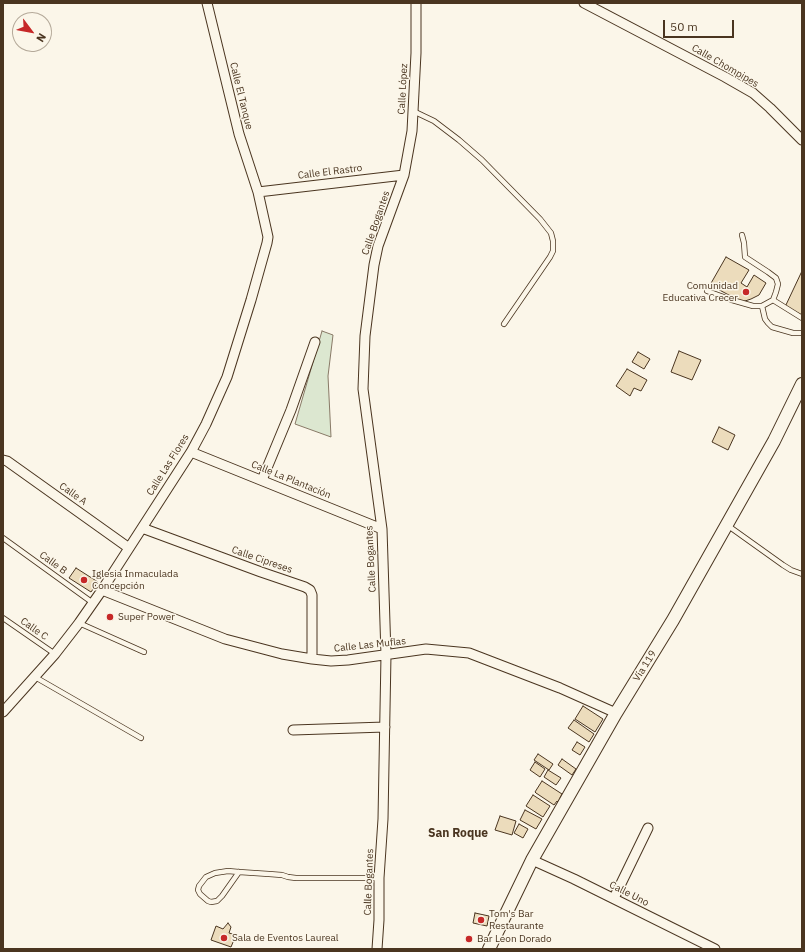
<!DOCTYPE html>
<html>
<head>
<meta charset="utf-8">
<style>
  body { margin:0 }
  #map { position:relative; width:805px; height:952px; overflow:hidden; background:#fbf6e9; font-family:"IBM Plex Sans",sans-serif }
  canvas { display:block }
  .frame { position:absolute; inset:0; border:4px solid #4a3520; pointer-events:none }
  .north { position:absolute; left:12px; top:12px; width:40px; height:40px; box-sizing:border-box; background:#fbf6e9; border:1px solid #b4a999; border-radius:50%; rotate:122deg; font-size:11px; font-weight:700; line-height:16px; text-align:center; color:#4a3520 }
  .north::after { content:''; display:block; margin:auto; width:14px; height:18px; background:#c62828; clip-path:polygon(50% 0,100% 100%,50% 72%,0 100%) }
  .scale { position:absolute; left:663px; top:20px; width:71px; height:18px; box-sizing:border-box; border:2px solid #4a3520; border-top:0; padding-left:5px; font-size:12px; line-height:14px; white-space:nowrap; color:#4a3520; -webkit-text-stroke:3px #fbf6e9; paint-order:stroke }
</style>
</head>
<body>
<div id="map">
<canvas width="805" height="952"></canvas>
<div class="frame"></div>
<div class="north">N</div>
<div class="scale">50 m</div>
</div>
<script>
const ctx = document.querySelector('canvas').getContext('2d');
ctx.lineJoin = 'round';
function paint(path, color) { ctx.fillStyle = color; ctx.fill(path, 'evenodd'); }
const toPath = rows => new Path2D(rows.map(r => 'M' + r).join(''));
function strokePath(path, color, width, dash) { ctx.strokeStyle = color; ctx.lineWidth = width; ctx.lineCap = dash ? 'butt' : 'round'; ctx.setLineDash(dash || []); ctx.stroke(path); }
function label(font, color, halo, rows, align = 'center') {
  ctx.font = font + ' "IBM Plex Sans",sans-serif'; ctx.lineWidth = 3; ctx.setLineDash([]); ctx.textBaseline = 'middle'; ctx.strokeStyle = halo; ctx.fillStyle = color; for (const [text, x, y, turn = 0] of rows) {
    ctx.save(); ctx.translate(x, y); ctx.rotate((+turn || 0) * Math.PI / 180); ctx.textAlign = isNaN(turn) ? turn : align; if (halo) ctx.strokeText(text, 0, 0); ctx.fillText(text, 0, 0); ctx.restore();
  }
}
const green = toPath([
  [322,331,333,335,328,376,331,437,295,424,322,331]
]);
paint(green, '#dce7d0');
strokePath(green, '#887966', 1);
const building = toPath([
  [726,257,749,270,741,283,747,287,754,275,766,283,759,295,751,299,742,302,710,285,726,257],
  [802,271,802,315,785,307,802,271],
  [679,351,701,360,692,380,671,372,679,351],
  [638,352,650,359,644,369,632,362,638,352],
  [627,369,647,380,641,391,634,388,630,396,616,386,627,369],
  [719,427,735,435,728,450,712,442,719,427],
  [76,568,98,582,91,592,69,578,76,568],
  [583,706,603,719,595,732,575,719,583,706],
  [574,720,594,734,589,742,568,728,574,720],
  [577,742,585,747,580,755,572,750,577,742],
  [538,754,553,764,549,770,534,760,538,754],
  [562,759,576,769,572,775,558,765,562,759],
  [535,762,545,769,540,777,530,770,535,762],
  [548,770,561,778,556,785,544,777,548,770],
  [542,781,562,794,560,798,561,798,558,802,557,801,554,805,536,793,535,792,542,781],
  [533,795,550,806,543,817,526,806,533,795],
  [525,810,542,819,536,829,520,820,525,810],
  [500,816,516,821,512,835,495,830,500,816],
  [519,824,528,829,523,838,514,833,519,824],
  [475,913,489,916,487,926,473,923,475,913],
  [228,923,231,927,229,933,236,935,231,947,211,940,216,926,223,929,228,923]
]);
paint(building, '#ecdcbc');
strokePath(building, '#4a3520', 1);
const service = toPath([
  [413,111,434,121,459,140,482,160,540,219,551,233,553,241,553,251,550,257,504,324],
  [742,235,744,243,745,257,768,272,776,278,778,284,776,292,773,300],
  [707,291,732,300,753,306,762,306,773,300,802,318],
  [762,306,765,319,768,323,772,327,793,333,802,333],
  [727,525,783,565,791,570,802,574],
  [3,538,93,603],
  [3,618,55,654],
  [79,623,144,652],
  [35,677,141,738],
  [239,872,222,896,217,901,211,902,208,901,200,894,198,890,199,886,206,877,215,873,228,871,239,872,269,874,282,875,288,877,296,878,379,878]
]);
const minor = toPath([
  [584,3,725,77,753,93,770,108,802,140],
  [258,192,404,175],
  [191,452,382,529],
  [3,460,7,461,129,548],
  [262,480,291,410,315,342],
  [142,528,261,572,305,587,310,590,312,595,312,659],
  [102,590,225,639,282,654,312,659,331,661,348,660,426,649,469,653,560,688,616,713],
  [3,712,55,654,79,623,102,590,191,452,206,424,227,377,251,300,267,243,268,237,258,192,239,134,207,3],
  [293,730,385,727],
  [532,860,574,879,715,949],
  [614,898,648,828],
  [377,949,379,920,379,878,383,819,386,655,382,529,363,389,365,336,374,265,378,246,404,175,412,131,416,53,416,3]
]);
const secondary = toPath([
  [489,949,532,860,616,713,673,620,774,441,802,384]
]);
strokePath(service, '#4a3520', 6);
strokePath(minor, '#4a3520', 11);
strokePath(secondary, '#4a3520', 14);
strokePath(service, '#fbf6e9', 4.5);
strokePath(minor, '#fbf6e9', 9);
strokePath(secondary, '#fbf6e9', 12);
for (const [x, y, r, color] of [
  [746,292,4,"#c62828"],
  [84,580,4,"#c62828"],
  [110,617,4,"#c62828"],
  [481,920,4,"#c62828"],
  [224,938,4,"#c62828"],
  [469,939,4,"#c62828"]
]) { const dot = new Path2D(); dot.arc(x, y, r, 0, 2 * Math.PI); ctx.fillStyle = color; ctx.fill(dot); strokePath(dot, '#fbf6e9', 1.5); }
label('10px', '#4a3520', '#fbf6e9', [
  ["Calle Chompipes",725,66,30],
  ["Calle López",403,89,-87],
  ["Calle El Tanque",241,96,76],
  ["Calle El Rastro",330,172,-7],
  ["Calle Bogantes",376,223,-71],
  ["Calle Las Flores",168,465,-58],
  ["Calle La Plantación",291,480,22],
  ["Calle A",73,494,35],
  ["Calle Bogantes",371,559,-93],
  ["Calle Cipreses",262,560,19],
  ["Calle B",53,563,36],
  ["Calle C",34,629,35],
  ["Calle Las Muflas",370,645,-6],
  ["Vía 119",645,666,-58],
  ["Calle Bogantes",369,882,-88],
  ["Calle Uno",629,894,27]
]);
label('10px', '#4a3520', '#fbf6e9', [
  ["Comunidad",738,286,"right"],
  ["Educativa Crecer",738,298,"right"],
  ["Iglesia Inmaculada",92,574],
  ["Concepción",92,586],
  ["Super Power",118,617],
  ["Tom's Bar",489,914],
  ["Restaurante",489,926],
  ["Sala de Eventos Laureal",232,938],
  ["Bar Leon Dorado",477,939]
], 'left');
label('bold 12px', '#4a3520', '#fbf6e9', [
  ["San Roque",458,834]
]);
</script>
</body>
</html>
